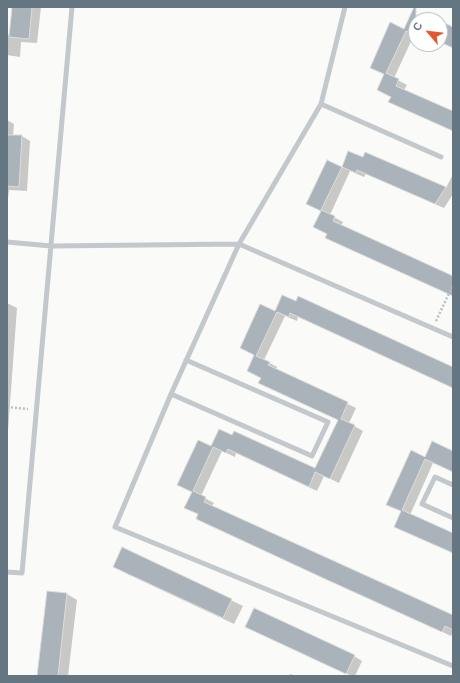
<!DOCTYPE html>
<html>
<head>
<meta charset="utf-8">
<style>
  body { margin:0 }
  #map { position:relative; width:460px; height:683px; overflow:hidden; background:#fafaf8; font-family:"Work Sans",sans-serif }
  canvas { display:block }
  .frame { position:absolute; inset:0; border:8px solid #657683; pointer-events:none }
  .north { position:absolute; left:408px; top:12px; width:40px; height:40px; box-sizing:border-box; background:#fff; border:1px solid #c1c8cd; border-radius:50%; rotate:298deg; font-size:11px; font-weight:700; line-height:16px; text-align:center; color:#657683 }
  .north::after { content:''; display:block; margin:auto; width:14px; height:18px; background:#e4572e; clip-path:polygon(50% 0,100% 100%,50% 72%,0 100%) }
</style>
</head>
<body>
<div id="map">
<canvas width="460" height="683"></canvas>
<div class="frame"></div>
<div class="north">С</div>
</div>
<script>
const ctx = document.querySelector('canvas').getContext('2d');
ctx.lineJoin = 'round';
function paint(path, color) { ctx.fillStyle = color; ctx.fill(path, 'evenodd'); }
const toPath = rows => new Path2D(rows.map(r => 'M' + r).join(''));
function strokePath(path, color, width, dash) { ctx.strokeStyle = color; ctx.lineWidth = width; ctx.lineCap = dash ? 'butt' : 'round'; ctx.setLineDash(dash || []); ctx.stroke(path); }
paint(toPath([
  [13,7,41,7,37,43,21,42,20,57,7,55,7,34,10,35],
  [412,14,424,20,416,20,416,35,414,35,394,78,407,85,404,90,453,112,453,131,391,97,385,75,379,72,405,30],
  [429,17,435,20,427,20],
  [7,120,14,124,13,136,22,136,30,141,27,191,9,190,7,207],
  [349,152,363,159,366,153,446,188,453,174,453,194,444,208,366,174,364,177,350,171,330,215,343,222,341,226,453,276,453,296,328,234,322,211,307,204,327,161,342,168],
  [283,296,453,368,453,388,298,317,297,321,285,316,264,360,277,367,276,370,356,408,349,423,363,431,339,483,324,476,317,491,236,453,235,457,222,451,201,496,214,503,212,506,451,616,453,612,453,631,451,636,206,523,199,515,194,512,193,492,186,489,212,447,220,430,316,469,339,420,248,371],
  [7,303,17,308,7,445],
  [411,452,426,458,453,452,453,472,433,463,410,515,453,534,453,553,404,531,402,512,387,504],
  [123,548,243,606,234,624,125,573],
  [48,592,67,594,77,600,68,676,38,676],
  [255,631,354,656,362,661,355,676,352,676],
  [291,674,295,676,286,676]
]), '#0003');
const building = toPath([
  [12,7,32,7,29,39,9,37,12,7],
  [414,7,416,7,416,35,406,31,386,73,399,79,396,86,453,111,453,131,388,102,391,97,377,90,384,74,370,68,390,22,404,29,414,7],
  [440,21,453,27,453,48,440,42,440,21],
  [7,135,22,135,19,187,7,186,7,135],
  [348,151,363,157,365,152,446,187,435,204,357,170,356,173,342,167,348,151],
  [327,160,342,167,321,210,335,216,333,221,453,276,453,296,325,238,327,234,313,227,321,211,306,204,327,160],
  [282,295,296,301,298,296,453,367,453,388,290,313,289,317,277,312,256,356,270,362,268,365,348,402,341,419,355,425,330,479,315,472,309,487,228,449,226,453,213,447,193,491,206,497,204,502,453,615,453,630,445,626,442,632,323,578,196,519,198,514,184,508,192,492,177,485,198,440,211,446,219,429,232,435,234,431,315,468,338,420,258,383,261,378,247,371,254,355,240,348,260,304,275,311,282,295],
  [432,441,453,451,453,472,425,459,402,510,453,533,453,553,394,527,401,511,386,505,411,450,425,457,432,441],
  [122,547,232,599,223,618,113,567,122,547],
  [47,591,67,593,58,676,37,676,47,591],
  [254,608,355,655,346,674,245,627,254,608]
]);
paint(building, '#aab3b9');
strokePath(building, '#dcdcda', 1);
strokePath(toPath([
  [436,321,453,285],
  [7,407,28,409]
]), '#bbbfc2', 2.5, [2, 2]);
strokePath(toPath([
  [345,7,321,104,239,244,171,394,115,527,453,666],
  [321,104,441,157],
  [7,242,51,246,239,244,453,337],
  [171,394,312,456,328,422,186,360],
  [453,485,435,477,422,504,453,518],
  [7,572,22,573,72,7]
]), '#c3c8cc', 5);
</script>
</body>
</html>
